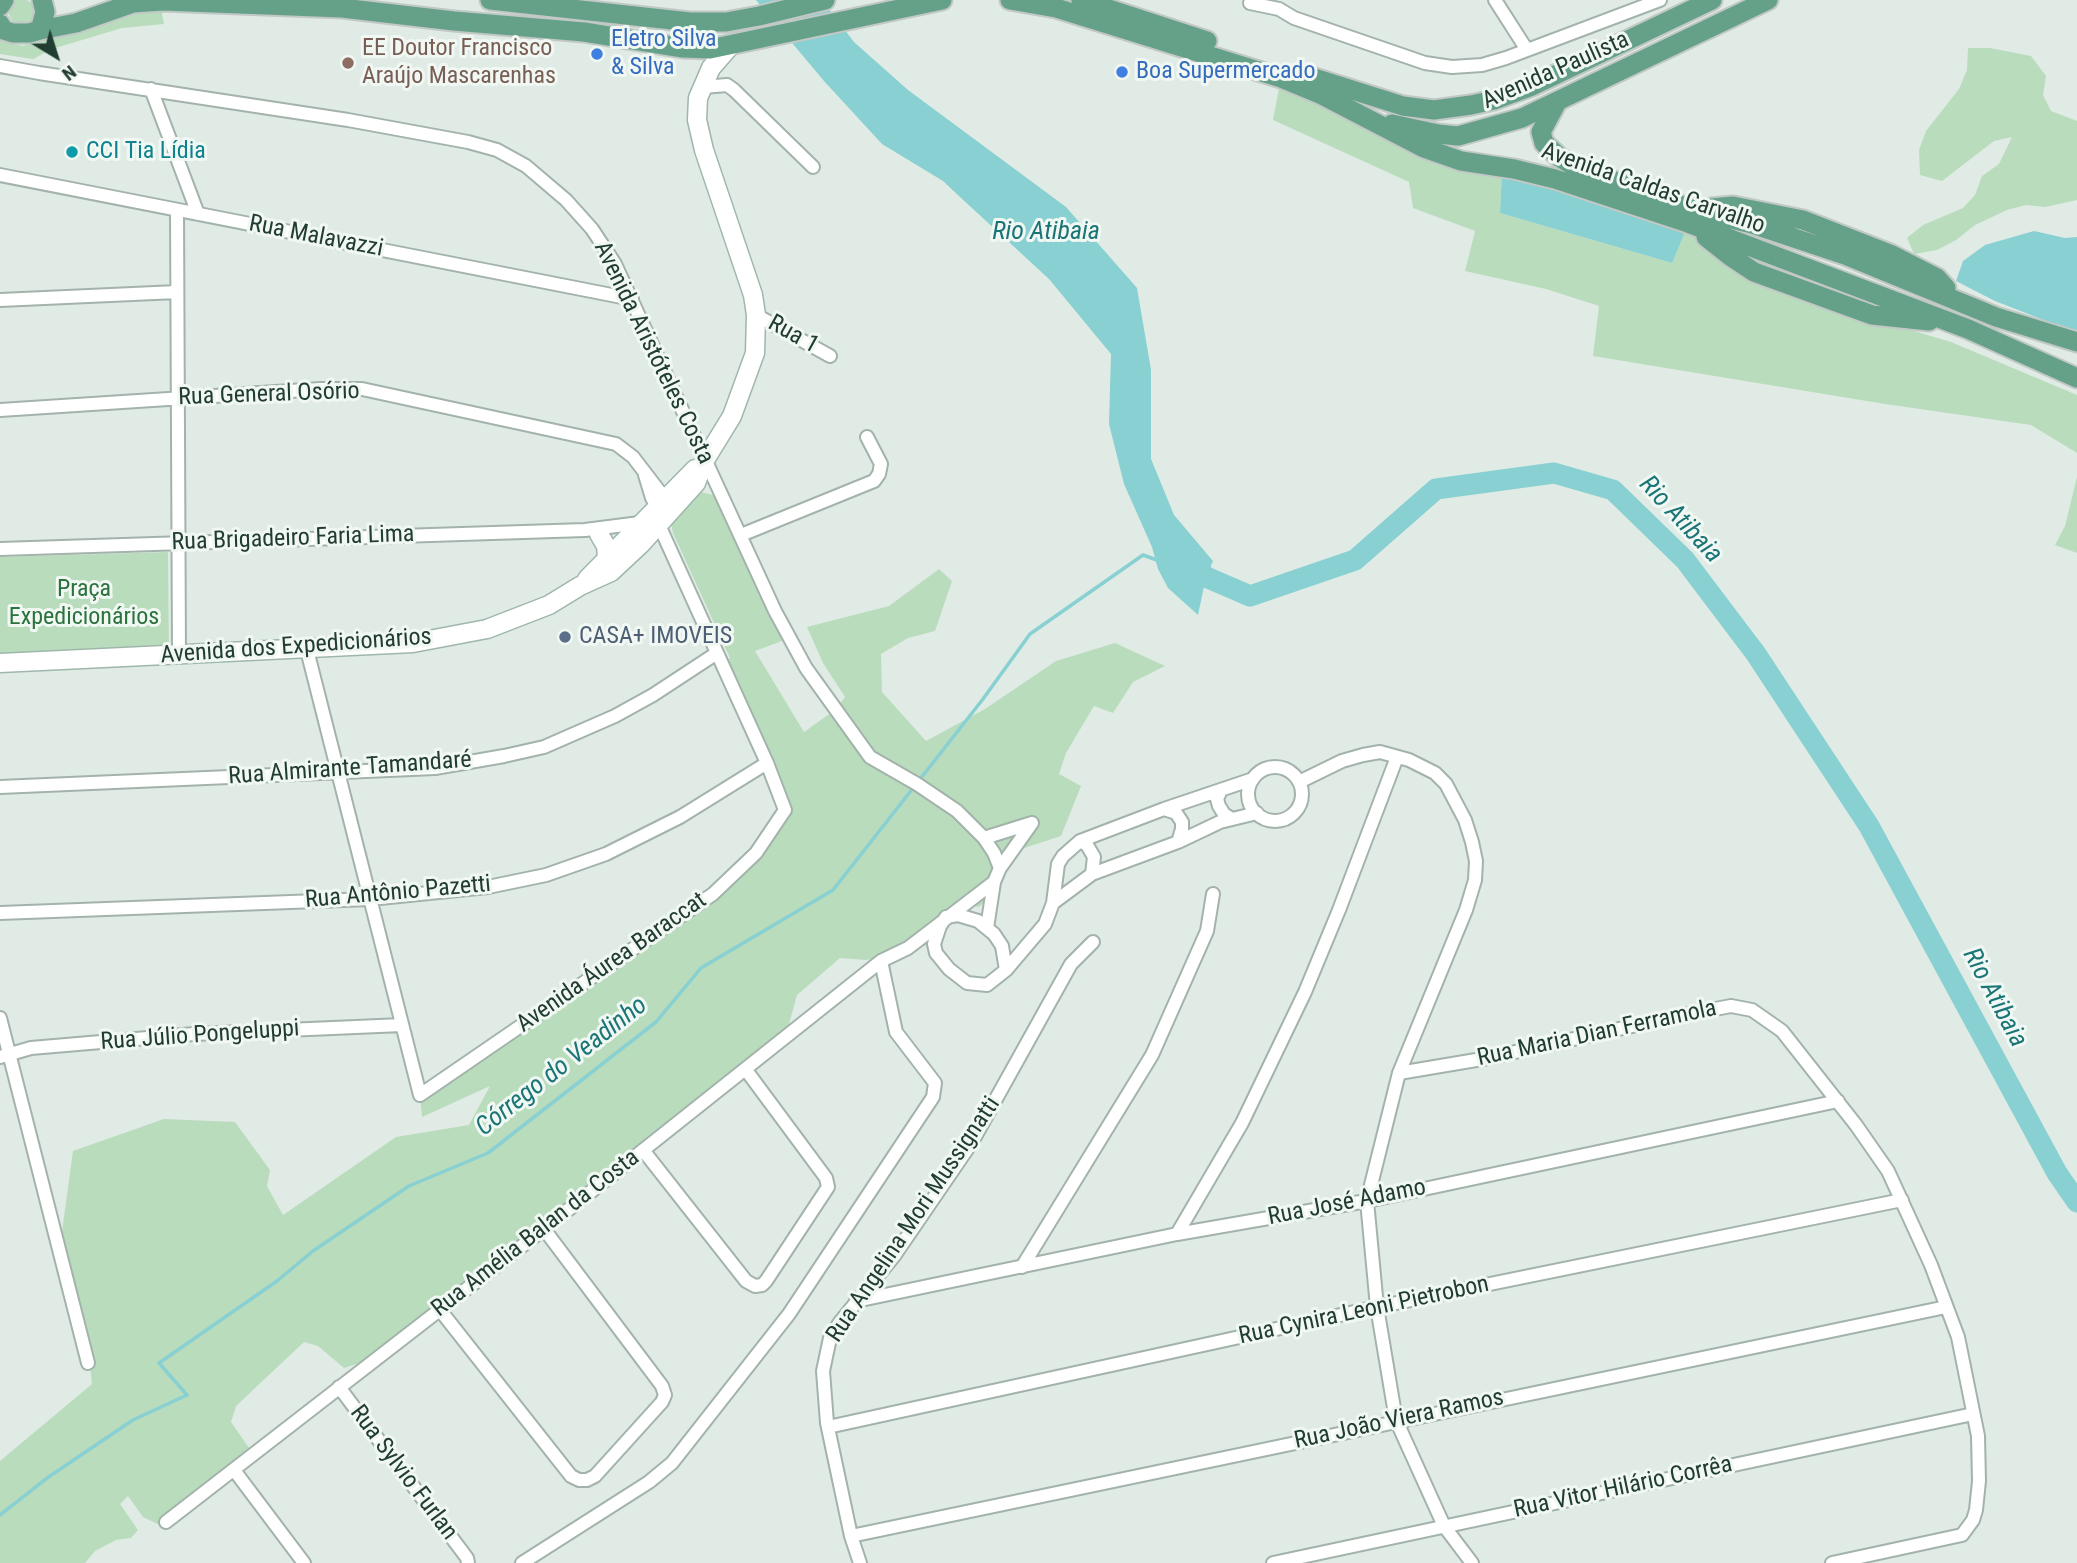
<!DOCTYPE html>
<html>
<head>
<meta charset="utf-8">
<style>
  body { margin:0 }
  #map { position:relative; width:2077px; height:1563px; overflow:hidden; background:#e0ebe5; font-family:"Roboto Condensed",sans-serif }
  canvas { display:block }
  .north { position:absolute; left:21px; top:21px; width:70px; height:70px; -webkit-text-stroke:5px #f1f8f3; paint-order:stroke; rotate:142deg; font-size:19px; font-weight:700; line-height:28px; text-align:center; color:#213c31 }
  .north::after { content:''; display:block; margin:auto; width:24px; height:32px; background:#213c31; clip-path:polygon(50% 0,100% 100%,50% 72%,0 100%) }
</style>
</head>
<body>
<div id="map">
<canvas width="2077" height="1563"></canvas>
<div class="north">N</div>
</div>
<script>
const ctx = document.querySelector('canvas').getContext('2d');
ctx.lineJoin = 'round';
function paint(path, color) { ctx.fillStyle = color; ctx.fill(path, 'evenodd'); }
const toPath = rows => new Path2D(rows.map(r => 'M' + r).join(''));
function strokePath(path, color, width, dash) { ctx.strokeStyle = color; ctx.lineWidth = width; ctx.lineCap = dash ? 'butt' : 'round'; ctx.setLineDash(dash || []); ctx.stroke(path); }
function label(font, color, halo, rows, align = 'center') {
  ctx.font = font + ' "Roboto Condensed",sans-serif'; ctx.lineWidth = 6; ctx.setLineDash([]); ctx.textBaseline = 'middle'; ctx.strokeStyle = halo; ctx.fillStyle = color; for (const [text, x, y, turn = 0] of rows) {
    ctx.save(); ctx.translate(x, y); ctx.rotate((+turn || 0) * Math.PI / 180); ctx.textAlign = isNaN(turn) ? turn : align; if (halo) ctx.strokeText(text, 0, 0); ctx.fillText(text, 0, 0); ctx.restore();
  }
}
paint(toPath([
  '9 12a13 13 0 1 1 26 0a13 13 0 1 1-26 0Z',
  [136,8,161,8,164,24,122,28,52,49,33,59,0,54,0,41,23,46],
  [1968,48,1990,48,2031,56,2046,76,2043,95,2051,111,2077,121,2077,200,2045,207,2026,205,2007,210,1975,225,1956,240,1937,250,1914,254,1907,238,1923,225,1963,208,1975,195,1982,176,1999,164,2012,137,1994,141,1942,181,1920,175,1919,150,1926,131,1959,89,1967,70],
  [1281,78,1502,172,1500,213,1672,263,1686,230,1867,317,1951,342,2077,395,2077,453,2031,425,1885,404,1593,356,1599,306,1546,289,1465,271,1475,231,1413,208,1409,182,1273,120],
  [2077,477,2077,553,2055,545,2065,526],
  [701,492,713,495,722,504,782,641,755,651,804,732,835,710,845,697,823,663,807,627,889,606,939,569,952,581,935,631,908,638,881,654,882,692,926,741,985,709,1056,661,1115,643,1165,666,1133,682,1113,713,1094,706,1066,753,1059,774,1081,786,1061,836,1006,854,992,896,979,907,965,903,947,919,935,942,902,954,866,960,840,958,797,995,786,1035,363,1362,344,1368,318,1346,304,1342,236,1406,231,1422,256,1458,166,1528,143,1517,128,1496,120,1504,138,1530,131,1538,116,1540,95,1551,85,1563,0,1563,0,1461,92,1384,86,1324,61,1239,73,1151,164,1119,235,1122,270,1170,267,1186,283,1215,396,1137,469,1125,490,1086,422,1117,420,1095,713,894,785,810,722,663,730,658,673,533,671,524,673,521,694,495],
  [168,552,169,651,0,657,0,557]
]), '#b9dcbd');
paint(toPath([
  [756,0,822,0,854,42,908,90,1066,207,1137,288,1151,370,1151,459,1174,515,1213,561,1206,577,1198,615,1168,588,1158,569,1152,547,1124,484,1109,424,1111,354,1049,279,960,197,943,181,882,144,824,81],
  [1502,172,1686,230,1672,263,1500,213],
  [2034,231,2065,238,2077,237,2077,333,1995,301,1956,281,1963,261,1985,245]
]), '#88d0d1');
strokePath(toPath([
  [0,1515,47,1478,133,1420,187,1395,159,1363,277,1281,313,1251,409,1186,488,1153,656,1022,701,968,833,890,983,699,1030,634,1143,555,1157,560]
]), '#88d0d1', 3.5);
strokePath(toPath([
  [1187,558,1206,577,1250,596,1355,560,1436,489,1554,473,1613,490,1685,560,1756,654,1869,826,2057,1173,2077,1202]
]), '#88d0d1', 21);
const street = toPath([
  [1495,0,1527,50],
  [1250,3,1279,9,1294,18,1425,63,1452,67,1482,65,1506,58,1660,0],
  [0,66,39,73,348,120,468,142,497,150,526,166,566,200,592,229,615,264,775,611,806,668,870,757,917,784,957,811,984,838,994,853,1000,868],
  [703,87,727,85,734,90,813,167],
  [151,89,198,214],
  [0,175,632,299],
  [177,210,179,656],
  [0,300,177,292],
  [756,315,830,356],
  [0,410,321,389,362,389,616,444,633,457,669,504],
  [645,475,652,498,657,506,663,511],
  [741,535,874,481,879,474,881,464,867,437],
  [0,549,585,530,640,523],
  [307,650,420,1095,713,894,756,853,785,810,767,763,659,525],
  '1248 794a27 27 0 1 1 54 0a27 27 0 1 1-54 0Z',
  [1299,782,1342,761,1363,755,1380,752,1409,760,1435,773,1446,784,1465,820,1472,842,1476,861,1475,880,1466,910,1399,1073,1367,1201,1377,1307,1396,1420,1444,1526,1472,1563],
  [0,787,435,768,504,756,544,747,615,716,653,695,717,653],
  [1221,790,1217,799,1219,806,1224,814,1232,819],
  [1164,809,1176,813,1182,822,1182,829,1178,842],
  [984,838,1032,823],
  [1080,841,1087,845,1094,857,1092,874],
  [1053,903,1092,874,1178,842,1220,822,1257,813],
  [0,913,370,899,488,887,546,875,606,854,680,817,767,763],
  [958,915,978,921,994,934,1002,946,1006,970,987,985,967,983,949,969,936,953,934,944,940,926,946,917,958,915],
  [987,928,994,882,1000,868,1032,823],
  [1006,970,1045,924,1053,903,1058,864,1063,856,1080,841,1164,809,1253,779],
  [0,1018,88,1363],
  [0,1057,31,1048,194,1034,402,1025],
  [1399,1073,1488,1058,1673,1017,1731,1006,1752,1010,1782,1031,1856,1125,1888,1171,1931,1265,1958,1337,1978,1436,1979,1481,1976,1510,1973,1520,1962,1535,1832,1563],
  [643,1150,746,1281,755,1286,762,1285,766,1281,828,1187,826,1178,746,1070],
  [1177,1234,1242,1123,1305,992,1339,910,1397,757],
  [1022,1267,1152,1055,1207,931,1213,894],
  [856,1301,1177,1234,1372,1200,1838,1101],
  [440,1310,571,1476,579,1480,587,1480,595,1476,662,1402,665,1395,662,1386,544,1229],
  [339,1387,467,1558,468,1563],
  [828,1427,1377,1307,1902,1200],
  [234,1470,304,1563],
  [166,1522,544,1229,881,961,908,948,994,882],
  [851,1536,1946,1307],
  [522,1563,649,1482,672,1463,789,1314,933,1097,935,1083,896,1032,881,961],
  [860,1563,851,1536,827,1423,823,1371,830,1338,840,1322,894,1256,972,1142,1071,964,1093,942],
  [1273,1563,1973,1414]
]);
const secondary = toPath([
  [599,534,606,546,607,557],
  [587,579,695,469],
  [0,663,413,643,487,629,549,605,580,586,611,572,641,544,696,483,705,460,732,416,755,353,756,315,753,295,704,150,697,120,698,98,711,68,731,45]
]);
const primary = toPath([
  [490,0,690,22,726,22,759,16,825,0],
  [1010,0,1056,8,1281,78,1322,95,1424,148,1461,161,1514,169,1555,179,1688,223,1968,329,2077,378],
  [1081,0,1207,41],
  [0,6,4,0],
  [0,24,3,30,13,33,29,33,40,30,45,12,42,0],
  [40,30,76,23,133,3,163,1,342,8,454,21,584,32,683,48,710,49,942,0],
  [1308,76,1403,106,1434,110,1471,105,1494,100,1532,86,1712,0],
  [1557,102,1541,132,1544,143,1559,157,1575,167,1691,209,1752,224,1845,255,1996,317,2077,342],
  [1392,124,1438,134,1458,136,1522,118,1768,0],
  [1711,208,1733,206,1803,220,1890,254,1937,278,1946,288],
  [1706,237,1730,256,1754,272,1872,315,1929,321]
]);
strokePath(street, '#a3b3ab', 16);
strokePath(secondary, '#9fb7ab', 21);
strokePath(primary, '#c1c8c5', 23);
strokePath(street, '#fff', 12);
strokePath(secondary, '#fff', 18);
strokePath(primary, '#65a189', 19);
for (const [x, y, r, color] of [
  [597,54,7,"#3f7fe0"],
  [348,63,7,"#8d6e63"],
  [1122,72,7,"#3f7fe0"],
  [72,152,7,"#0f9aa8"],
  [565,637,7,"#5c6f8a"]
]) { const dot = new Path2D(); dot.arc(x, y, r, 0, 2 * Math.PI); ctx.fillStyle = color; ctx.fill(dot); strokePath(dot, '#f1f8f3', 2.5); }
label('24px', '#366cbe', '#f1f8f3', [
  ["Eletro Silva",611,40],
  ["& Silva",611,68],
  ["Boa Supermercado",1136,72]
], 'left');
label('24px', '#785e54', '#f1f8f3', [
  ["EE Doutor Francisco",362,49],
  ["Araújo Mascarenhas",362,77]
], 'left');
label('24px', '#213c31', '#f1f8f3', [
  ["Avenida Paulista",1556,71,-24],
  ["Avenida Caldas Carvalho",1653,189,19],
  ["Rua Malavazzi",316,237,11],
  ["Rua 1",793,335,29],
  ["Avenida Aristóteles Costa",653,353,64],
  ["Rua General Osório",269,395,-2],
  ["Rua Brigadeiro Faria Lima",293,539,-2],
  ["Avenida dos Expedicionários",296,647,-4],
  ["Rua Almirante Tamandaré",350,769,-4],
  ["Rua Antônio Pazetti",398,893,-5],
  ["Avenida Áurea Baraccat",612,963,-35],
  ["Rua Maria Dian Ferramola",1597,1034,-12],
  ["Rua Júlio Pongeluppi",200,1036,-4],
  ["Rua José Adamo",1347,1203,-11],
  ["Rua Angelina Mori Mussignatti",914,1220,-56],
  ["Rua Amélia Balan da Costa",536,1234,-38],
  ["Rua Cynira Leoni Pietrobon",1364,1311,-12],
  ["Rua João Viera Ramos",1399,1420,-12],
  ["Rua Sylvio Furlan",403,1473,53],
  ["Rua Vitor Hilário Corrêa",1623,1488,-12]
]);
label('24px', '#0d838f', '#f1f8f3', [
  ["CCI Tia Lídia",86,152]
], 'left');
label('24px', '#2b723d', '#f1f8f3', [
  ["Praça",84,590],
  ["Expedicionários",84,618]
]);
label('24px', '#4e5e75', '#f1f8f3', [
  ["CASA+ IMOVEIS",579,637]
], 'left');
label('italic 26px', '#1b7577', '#f1f8f3', [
  ["Rio Atibaia",1046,232],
  ["Rio Atibaia",1680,520,47],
  ["Rio Atibaia",1994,998,62],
  ["Córrego do Veadinho",562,1067,-38]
]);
</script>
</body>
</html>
